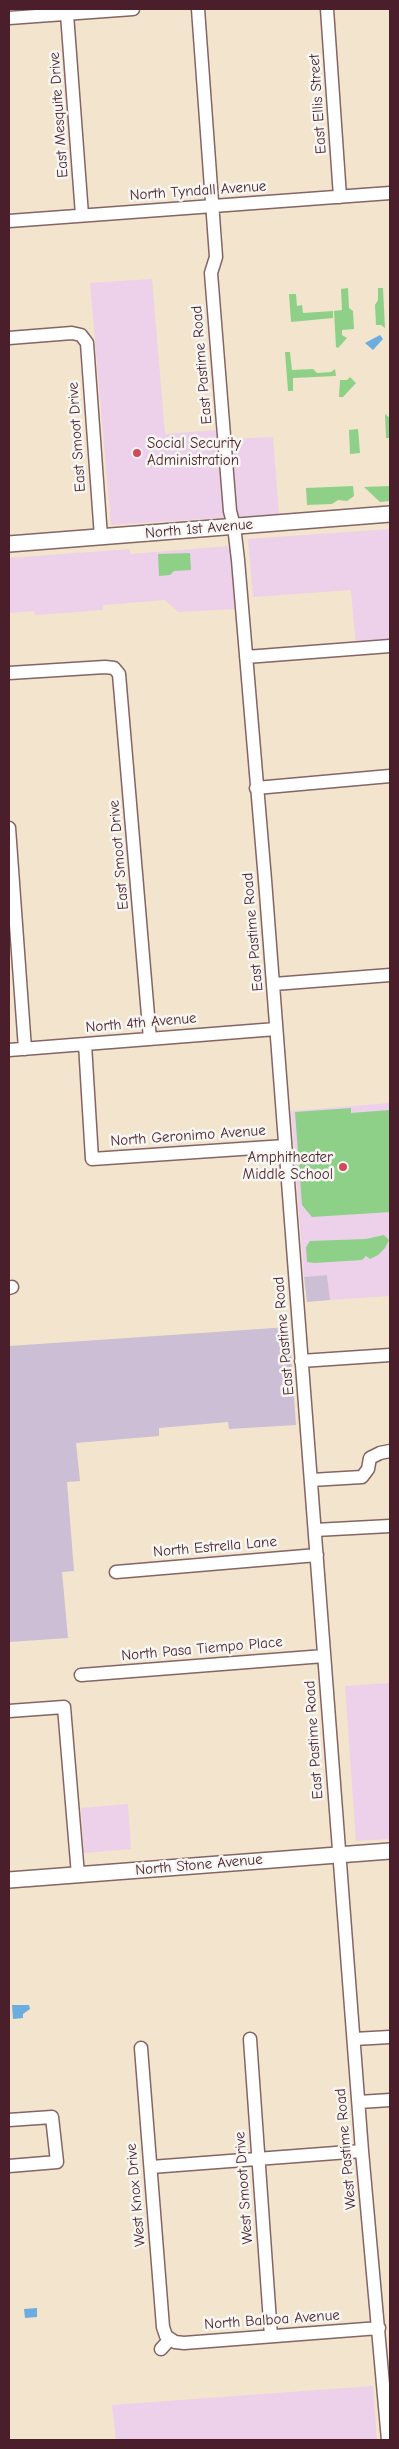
<!DOCTYPE html>
<html>
<head>
<meta charset="utf-8">
<style>
  body { margin:0 }
  #map { position:relative; width:399px; height:2449px; overflow:hidden; background:#f3e4cd; font-family:"Comic Neue",sans-serif }
  canvas { display:block }
  .frame { position:absolute; inset:0; border:10px solid #4a1f2b; pointer-events:none }
</style>
</head>
<body>
<div id="map">
<canvas width="399" height="2449"></canvas>
<div class="frame"></div>
</div>
<script>
const ctx = document.querySelector('canvas').getContext('2d');
ctx.lineJoin = 'round';
function paint(path, color) { ctx.fillStyle = color; ctx.fill(path, 'evenodd'); }
const toPath = rows => new Path2D(rows.map(r => 'M' + r).join(''));
function strokePath(path, color, width, dash) { ctx.strokeStyle = color; ctx.lineWidth = width; ctx.lineCap = dash ? 'butt' : 'round'; ctx.setLineDash(dash || []); ctx.stroke(path); }
function label(font, color, halo, rows, align = 'center') {
  ctx.font = font + ' "Comic Neue",sans-serif'; ctx.lineWidth = 5; ctx.setLineDash([]); ctx.textBaseline = 'middle'; ctx.strokeStyle = halo; ctx.fillStyle = color; for (const [text, x, y, turn = 0] of rows) {
    ctx.save(); ctx.translate(x, y); ctx.rotate((+turn || 0) * Math.PI / 180); ctx.textAlign = isNaN(turn) ? turn : align; if (halo) ctx.strokeText(text, 0, 0); ctx.fillText(text, 0, 0); ctx.restore();
  }
}
paint(toPath([
  [152,279,165,434,229,429,230,439,273,437,279,514,111,525,90,283],
  [390,529,390,643,356,647,351,590,253,597,248,539],
  [230,546,235,609,178,612,165,600,103,605,103,610,35,615,34,611,9,613,9,558,130,549,130,554],
  [390,1103,390,1296,330,1300,327,1275,304,1277,291,1111],
  [390,1683,390,1839,356,1841,345,1686],
  [128,1804,131,1849,84,1853,81,1808],
  [373,2386,377,2440,116,2440,112,2405]
]), '#edd0e9');
paint(toPath([
  [327,1275,330,1300,307,1302,304,1277],
  [289,1327,296,1425,229,1429,228,1422,159,1428,159,1436,76,1443,80,1481,67,1482,74,1571,62,1572,68,1638,9,1642,9,1346]
]), '#ccbed4');
paint(toPath([
  [348,288,349,308,353,311,354,329,342,330,342,335,347,338,338,348,336,347,334,311,342,310,341,289],
  [378,288,383,288,385,328,381,325,376,325,375,305,378,300],
  [289,294,296,294,297,306,302,305,303,313,333,311,333,318,291,322],
  [285,352,290,352,292,370,313,369,317,373,331,372,335,369,336,376,293,378,293,391,288,391],
  [350,377,356,383,343,397,339,397,340,380,347,380],
  [385,414,390,418,390,454,389,438,386,438],
  [358,429,360,453,350,454,349,430],
  [353,486,354,496,347,501,338,500,332,504,307,505,306,488],
  [390,486,390,501,380,502,364,487],
  [190,553,191,570,174,571,170,575,159,576,158,554],
  [351,1108,351,1113,390,1110,390,1212,312,1217,302,1205,295,1112],
  [384,1235,389,1240,385,1248,378,1255,370,1259,366,1256,362,1260,314,1263,307,1262,306,1247,310,1241,366,1239]
]), '#8ed088');
paint(toPath([
  [380,335,383,339,373,350,365,343],
  [12,2005,29,2005,30,2009,23,2014,23,2018,13,2019],
  [37,2308,37,2317,25,2318,24,2309]
]), '#6baddf');
const minor = toPath([
  [198,9,216,257,211,273,230,511,234,526,238,560,265,880,362,2151,388,2440],
  [327,9,340,197],
  [67,14,82,215],
  [9,18,133,9],
  [9,221,390,193],
  [9,338,72,333,81,335,87,343,101,537],
  [246,657,390,646],
  [9,673,105,667,114,668,119,674,150,1039],
  [256,788,390,776],
  [9,828,25,1049],
  [274,984,390,975],
  [85,1044,92,1159,285,1146],
  [9,1050,276,1029],
  [9,1288,12,1287],
  [301,1361,390,1355],
  [311,1480,362,1477,368,1469,370,1458,380,1453,390,1451],
  [315,1530,390,1526],
  [116,1572,317,1555],
  [81,1675,324,1656],
  [9,1711,64,1707,78,1875],
  [250,2039,271,2336],
  [354,2039,390,2037],
  [141,2048,163,2327,166,2336,175,2342,184,2343,379,2328],
  [359,2102,390,2100],
  [9,2120,52,2117,57,2162,9,2166],
  [151,2167,362,2151],
  [161,2349,170,2339]
]);
const major = toPath([
  [9,544,390,514],
  [9,1880,390,1851]
]);
strokePath(minor, '#856464', 15);
strokePath(major, '#856464', 18);
strokePath(minor, '#fff', 12);
strokePath(major, '#fff', 15);
for (const [x, y, r, color] of [
  [137,453,5,"#d1495b"],
  [343,1167,5,"#d1495b"]
]) { const dot = new Path2D(); dot.arc(x, y, r, 0, 2 * Math.PI); ctx.fillStyle = color; ctx.fill(dot); strokePath(dot, '#f6f6f2', 2); }
label('15px', '#4a1f2b', '#f6f6f2', [
  ["East Ellis Street",318,104,-94],
  ["East Mesquite Drive",59,115,-94],
  ["North Tyndall Avenue",198,191,-4],
  ["East Pastime Road",202,365,-95],
  ["East Smoot Drive",77,437,-94],
  ["North 1st Avenue",199,529,-5],
  ["East Smoot Drive",119,855,-95],
  ["East Pastime Road",253,932,-95],
  ["North 4th Avenue",141,1023,-5],
  ["North Geronimo Avenue",188,1136,-4],
  ["East Pastime Road",284,1336,-95],
  ["North Estrella Lane",215,1547,-5],
  ["North Pasa Tiempo Place",202,1649,-5],
  ["East Pastime Road",314,1740,-94],
  ["North Stone Avenue",199,1865,-5],
  ["West Pastime Road",346,2149,-95],
  ["West Smoot Drive",244,2188,-94],
  ["West Knox Drive",136,2195,-95],
  ["North Balboa Avenue",272,2320,-4]
]);
label('15px', '#4a1f2b', '#f6f6f2', [
  ["Social Security",147,444],
  ["Administration",147,461],
  ["Amphitheater",333,1158,"right"],
  ["Middle School",333,1175,"right"]
], 'left');
</script>
</body>
</html>
